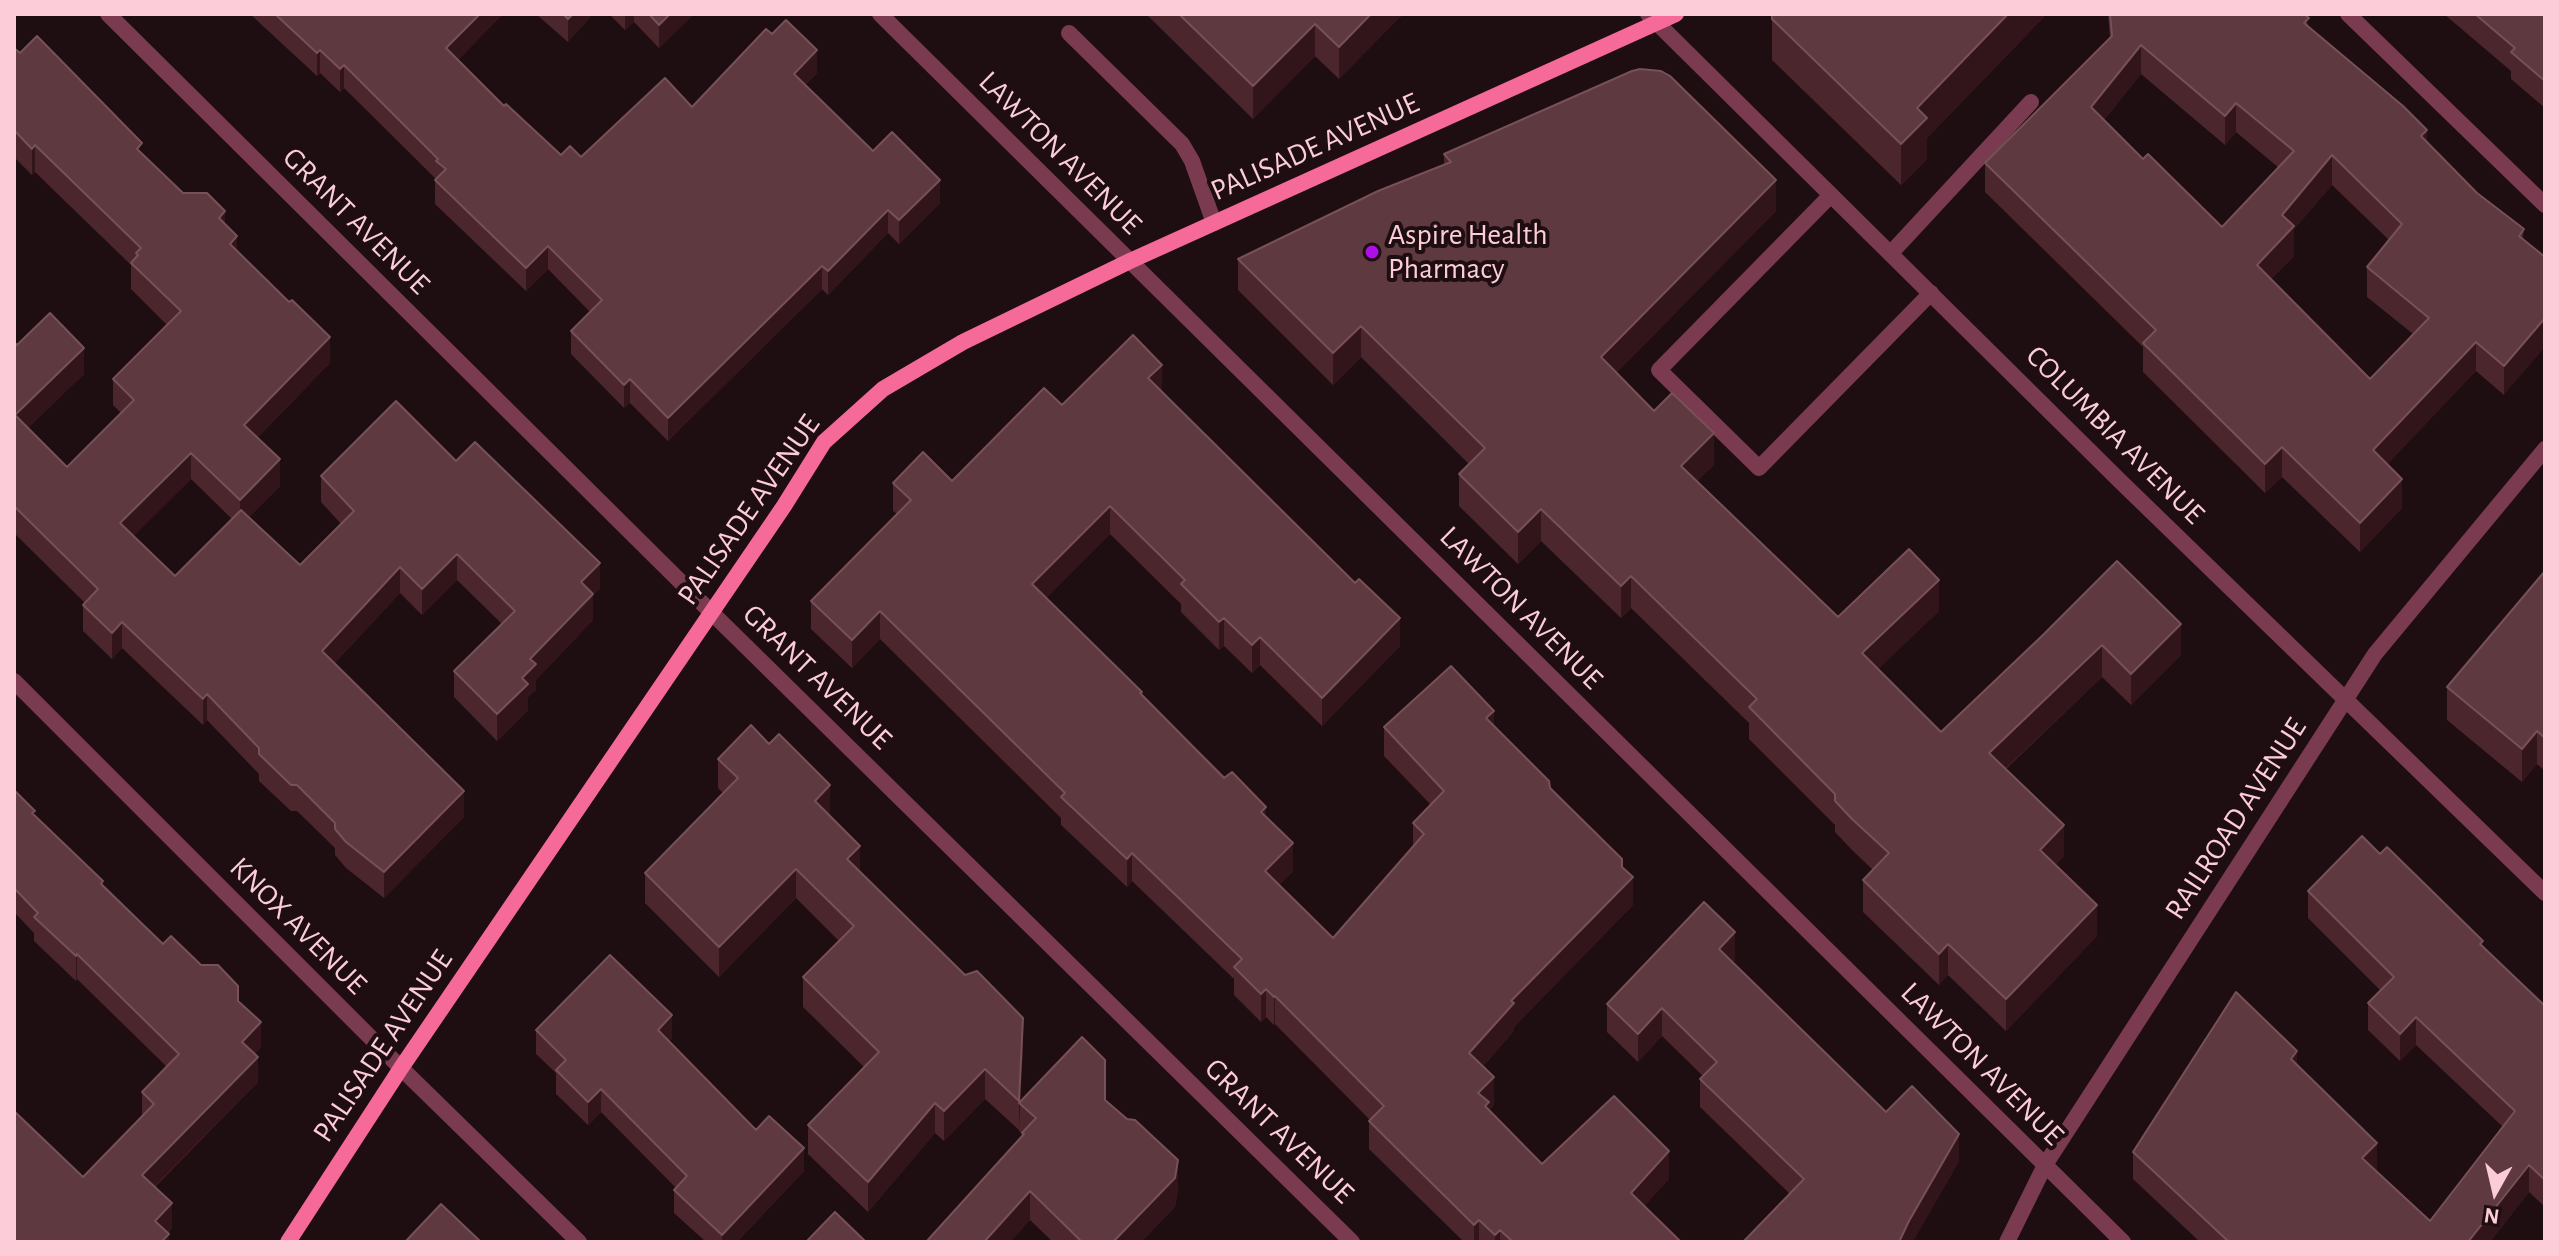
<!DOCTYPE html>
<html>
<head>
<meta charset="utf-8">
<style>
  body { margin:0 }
  #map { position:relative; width:2559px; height:1256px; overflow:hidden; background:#1e0d11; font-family:"Alegreya Sans",sans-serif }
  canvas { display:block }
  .frame { position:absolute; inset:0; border:16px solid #fccdd9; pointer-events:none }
  .north { position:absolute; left:2455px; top:1152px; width:80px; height:80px; -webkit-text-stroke:6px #1e0d11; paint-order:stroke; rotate:188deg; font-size:22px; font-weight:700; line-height:32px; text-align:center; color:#fccdd9 }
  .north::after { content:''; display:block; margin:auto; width:28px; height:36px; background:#fccdd9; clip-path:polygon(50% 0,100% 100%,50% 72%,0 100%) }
</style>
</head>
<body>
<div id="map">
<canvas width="2559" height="1256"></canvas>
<div class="frame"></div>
<div class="north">N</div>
</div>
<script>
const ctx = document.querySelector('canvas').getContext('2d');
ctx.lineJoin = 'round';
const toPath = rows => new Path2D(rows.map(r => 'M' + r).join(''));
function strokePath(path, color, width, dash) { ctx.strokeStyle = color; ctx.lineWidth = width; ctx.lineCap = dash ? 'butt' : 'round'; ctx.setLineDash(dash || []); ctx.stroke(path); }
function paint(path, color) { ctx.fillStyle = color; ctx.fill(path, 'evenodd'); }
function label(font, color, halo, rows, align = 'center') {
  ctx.font = font + ' "Alegreya Sans",sans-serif'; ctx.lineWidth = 8; ctx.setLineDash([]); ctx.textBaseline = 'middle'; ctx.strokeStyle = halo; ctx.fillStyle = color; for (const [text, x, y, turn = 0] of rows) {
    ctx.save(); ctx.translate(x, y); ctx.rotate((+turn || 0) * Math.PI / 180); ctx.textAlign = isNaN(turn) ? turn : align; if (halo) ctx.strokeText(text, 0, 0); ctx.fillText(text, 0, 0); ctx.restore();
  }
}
strokePath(toPath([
  [1069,33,1182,144,1192,161,1214,223],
  [1831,195,1659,370,1759,468,1931,293],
  [1891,253,2031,102]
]), '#7a3b50', 16);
strokePath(toPath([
  [108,14,711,612,1352,1242],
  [880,14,2123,1242],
  [1648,14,2119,480,2545,893],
  [2348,14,2545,205],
  [14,681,401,1068,579,1242],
  [2007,1242,2045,1165,2375,654,2545,449]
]), '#7a3b50', 16);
strokePath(toPath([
  [288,1242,401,1068,784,506,824,442,883,389,963,342,1130,261,1676,14]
]), '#f66a9a', 16);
paint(toPath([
  [250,14,503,14,458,60,504,106,561,155,581,157,692,107,817,73,805,85,873,151,940,203,899,244,888,233,828,295,822,289,668,441,630,403,624,408,571,354,571,331,590,312,548,269,526,291,435,204,435,180,436,179,344,88,340,92,320,73,317,76],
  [536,14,593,14,568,42],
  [609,14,694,14,659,48,634,22,625,30],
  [1146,14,1403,14,1339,79,1315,56,1253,119],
  [1772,14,2044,14,2044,17,1927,138,1927,159,1901,185,1772,60],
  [2108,14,2304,14,2309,27,2477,193,2524,229,2504,395,2476,371,2387,464,2402,508,2360,552,2282,477,2265,493,2143,372,2143,347,1985,192,1985,163,2110,38],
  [2141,74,2225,145,2236,132,2279,168,2222,227,2143,159,2104,120],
  [2332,185,2389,240,2367,267,2367,297,2413,334,2370,379,2271,279,2294,256,2294,229],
  [2444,14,2545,14,2545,108,2511,79,2511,71],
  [14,48,142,154,183,193,225,224,237,251,330,363,257,438,280,486,249,517,300,565,341,524,321,502,321,476,456,461,600,589,593,595,593,620,536,680,536,690,528,697,528,710,497,741,454,697,454,671,502,624,457,580,422,615,400,593,335,663,464,817,384,898,346,868,335,855,335,848,297,811,291,811,259,781,259,774,207,720,203,725,122,648,112,659,83,631,83,605,85,603,14,533,14,342,17,345,84,374,28,428,67,467,121,413,113,405,113,379,167,325,131,289,131,265,35,172,32,175,14,157],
  [191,479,232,519,175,576,133,536],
  [1444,154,1776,211,1616,373,1654,411,1714,465,1697,481,1838,617,1939,611,1878,669,1941,732,2044,634,2181,655,2131,705,2102,677,2006,769,2064,856,2055,865,2097,936,2006,1031,1948,975,1939,985,1863,912,1863,880,1873,870,1852,850,1835,832,1835,825,1749,739,1749,723,1631,608,1621,618,1541,541,1518,564,1459,506,1459,474,1469,464,1361,357,1333,385,1238,290,1238,259,1444,165],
  [1162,392,1400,646,1322,726,1260,665,1252,673,1224,646,1219,650,1181,612,1181,604,1110,534,1046,598,1142,695,1266,817,1293,871,1279,885,1333,938,1413,847,1413,823,1431,805,1384,756,1384,727,1494,726,1622,867,1633,905,1514,1027,1514,1031,1483,1066,1494,1105,1489,1110,1542,1164,1669,1179,1644,1206,1681,1242,1464,1242,1369,1149,1369,1121,1370,1120,1275,1024,1274,1025,1266,1017,1261,1022,1234,995,1234,979,1132,881,1127,887,1061,825,1061,818,880,639,852,668,811,629,811,601,897,514,893,511,893,483,952,481,1062,405],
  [2545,571,2545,771,2537,764,2522,782,2447,720,2447,687],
  [718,759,830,814,830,815,860,872,1023,1048,1020,1102,1105,1100,1178,1189,1175,1207,1141,1242,1053,1242,1030,1220,1010,1242,926,1242,1022,1136,1022,1134,1019,1131,1019,1118,1019,1130,985,1099,944,1141,935,1133,868,1212,808,1154,808,1125,864,1067,803,1007,803,977,839,941,796,898,719,977,645,903,645,873,723,793,718,788],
  [14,790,35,816,163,944,238,1001,261,1047,254,1054,258,1082,155,1187,172,1228,168,1233,169,1242,83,1177,142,1117,142,1092,167,1067,77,979,76,981,34,941,34,933,14,912],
  [2380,854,2483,946,2545,1006,2545,1207,2529,1192,2490,1242,2200,1242,2133,1179,2133,1152,2297,1065,2376,1171,2430,1221,2503,1127,2416,1045,2400,1061,2368,1030,2368,1003,2381,991,2308,918,2308,891],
  [1735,960,1733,963,1886,1112,1959,1162,1790,1194,1700,1107,1700,1079,1703,1076,1662,1036,1638,1062,1607,1032,1607,1004],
  [536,1030,672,1038,669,1041,756,1130,804,1171,737,1242,706,1242,674,1213,674,1190,676,1188,601,1112,588,1125,556,1094,556,1073,536,1054]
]), '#4b272d');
paint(toPath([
  [480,14,503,14,446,72,446,48],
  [573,14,593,14,568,42,568,19],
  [625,14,634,14,634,22,625,30],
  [670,14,694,14,659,48,659,25],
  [1371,14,1403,14,1339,79,1339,47],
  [2008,14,2044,14,2044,17,1927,138,1927,159,1901,185,1901,144,1917,108],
  [1315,24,1315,56,1253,119,1253,86],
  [2141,45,2141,74,2091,136,2091,107],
  [320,50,320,73,317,76,317,53],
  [817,50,817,73,794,97,794,74],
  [344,65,344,88,340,92,340,69],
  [2236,103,2236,132,2225,145,2225,116],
  [2427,130,2427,159,2421,136],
  [35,145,35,172,32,175,32,149],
  [2332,155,2332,185,2294,229,2294,256,2257,294,2257,265,2282,215],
  [940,180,940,203,899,244,899,220],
  [1776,180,1776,211,1601,389,1601,357],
  [888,210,888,233,828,295,828,271],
  [225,211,225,237,219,218],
  [237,236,237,262,230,244],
  [548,246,548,269,526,291,526,268],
  [822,266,822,289,668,441,668,418],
  [2545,318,2545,347,2504,395,2504,366],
  [1361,326,1361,357,1333,385,1333,353],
  [330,337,330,363,244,451,244,425],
  [2476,342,2476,371,2373,480,2373,450],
  [84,348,84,374,15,441,15,415],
  [1162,365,1162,393,1148,378],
  [630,379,630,403,624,408,624,385],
  [1714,433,1714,465,1681,497,1681,466],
  [2282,447,2282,477,2265,493,2265,464],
  [191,453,191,479,120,550,120,523],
  [280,459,280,486,240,527,240,500],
  [2402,479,2402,508,2360,552,2360,523],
  [1110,506,1110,534,1032,612,1032,584],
  [1541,509,1541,541,1518,564,1518,532],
  [457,554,457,580,422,615,422,589],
  [600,563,600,589,593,595,593,620,536,680,536,690,528,697,528,710,497,741,497,714,522,678,530,659,581,582],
  [400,567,400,593,322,677,322,651],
  [1631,576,1631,608,1621,618,1621,586],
  [1939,580,1939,611,1862,685,1862,653],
  [880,611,880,639,852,668,852,640],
  [1224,618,1224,646,1219,650,1219,622],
  [1400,618,1400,646,1322,726,1322,698],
  [122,622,122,648,112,659,112,633],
  [2181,624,2181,655,2131,705,2131,674],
  [1260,637,1260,665,1252,673,1252,645],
  [2102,645,2102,677,1989,784,1989,753],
  [207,694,207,720,203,725,203,699],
  [1494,711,1494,739,1486,718],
  [2537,731,2537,764,2522,782,2522,749],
  [830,785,830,814,815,830,815,801],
  [464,791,464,817,384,898,384,872],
  [1266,807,1266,835,1261,812],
  [2064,825,2064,856,2040,882,2040,850],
  [1293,843,1293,871,1265,900,1265,871],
  [860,846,860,875,847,859],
  [1132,853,1132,881,1127,887,1127,859],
  [796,869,796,898,719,977,719,947],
  [1633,877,1633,905,1514,1027,1514,1031,1469,1081,1469,1053,1511,1001],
  [2097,905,2097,936,2006,1031,2006,999],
  [1735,932,1735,960,1719,978,1719,949],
  [1948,944,1948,975,1939,985,1939,954],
  [77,954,77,979,76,981,76,956],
  [1266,989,1266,1017,1261,1022,1261,994],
  [1275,996,1275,1024,1274,1025,1274,997],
  [1662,1008,1662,1036,1638,1062,1638,1034],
  [672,1015,672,1038,658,1053,658,1030],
  [2416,1017,2416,1045,2400,1061,2400,1034],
  [1023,1018,1023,1048,1019,1130,1019,1101],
  [261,1022,261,1047,242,1066,242,1042],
  [2297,1051,2297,1078,2291,1059],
  [258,1057,258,1082,142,1199,142,1175],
  [985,1069,985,1099,944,1141,944,1111],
  [1494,1077,1494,1105,1489,1111,1489,1131,1478,1093],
  [601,1089,601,1112,588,1125,588,1102],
  [935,1103,935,1133,868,1212,868,1182],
  [1959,1134,1959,1162,1913,1242,1899,1242,1909,1221],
  [2377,1143,2377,1171,2362,1158],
  [804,1148,804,1171,737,1242,722,1242,722,1235],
  [1669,1151,1669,1179,1631,1221,1631,1193],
  [1178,1160,1178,1189,1175,1207,1141,1242,1113,1242],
  [2529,1165,2529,1192,2490,1242,2468,1242],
  [1030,1191,1030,1220,1010,1242,984,1242],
  [172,1203,172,1228,159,1242,155,1221],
  [1479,1220,1479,1242,1474,1242,1474,1225],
  [1500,1230,1500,1242,1495,1242,1495,1235],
  [169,1234,169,1242,161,1242]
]), '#31151a');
const building = toPath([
  [275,14,480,14,446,48,504,106,506,104,561,155,570,146,581,157,665,78,692,107,766,29,772,34,786,20,817,50,794,74,873,151,892,132,940,180,899,220,888,210,828,271,822,266,668,418,630,379,624,385,571,331,602,300,548,246,526,268,435,180,446,169,436,161,438,159,344,65,340,69,320,50,317,53,275,14],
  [563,14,573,14,568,19,563,14],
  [649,14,670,14,659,25,649,14],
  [1179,14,1371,14,1339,47,1315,24,1253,86,1179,14],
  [1772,14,2008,14,1917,108,1927,118,1901,144,1772,19,1772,14],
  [2110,14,2304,14,2309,18,2304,23,2403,106,2427,130,2421,136,2477,193,2524,229,2519,236,2545,257,2545,318,2504,366,2476,342,2373,450,2402,479,2360,523,2282,447,2265,464,2143,343,2156,330,1985,163,2112,36,2110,14],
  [2141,45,2225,116,2236,103,2294,151,2222,227,2148,154,2143,159,2091,107,2141,45],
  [2332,155,2402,224,2367,267,2429,318,2370,379,2257,265,2294,226,2282,215,2332,155],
  [2475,14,2545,14,2545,81,2511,52,2515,48,2475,14],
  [37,36,142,143,137,149,183,193,207,193,225,211,219,218,237,236,230,244,289,302,292,300,330,337,244,425,280,459,240,500,191,453,120,523,175,576,241,510,300,565,354,511,321,476,396,401,456,461,475,442,600,563,581,582,593,594,530,659,536,664,522,678,528,684,497,714,454,671,515,611,457,554,422,589,400,567,322,651,464,791,384,872,346,842,335,829,335,823,297,785,291,785,259,754,259,748,207,694,203,699,122,622,112,633,83,605,98,589,14,506,14,342,17,345,50,313,84,348,15,415,67,467,134,400,113,379,181,311,131,263,138,255,136,253,141,248,35,145,32,149,14,130,14,48,20,53,37,36],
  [1640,69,1661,71,1670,76,1776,180,1601,357,1654,411,1672,393,1714,433,1681,466,1838,617,1909,549,1939,580,1862,653,1941,732,2044,634,2117,561,2181,624,2131,674,2102,645,1989,753,2064,825,2040,850,2097,905,2006,999,1948,944,1939,954,1863,880,1889,853,1852,819,1835,801,1835,794,1749,707,1757,699,1631,576,1621,586,1541,509,1518,532,1459,474,1485,448,1361,326,1333,353,1238,259,1378,191,1451,162,1444,154,1632,71,1640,69],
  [1133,335,1162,365,1148,378,1355,583,1359,579,1400,618,1322,698,1260,637,1252,645,1224,618,1219,622,1181,584,1185,580,1110,506,1032,584,1142,692,1140,693,1224,778,1232,772,1266,807,1261,812,1293,843,1265,871,1333,938,1424,834,1413,823,1444,791,1384,727,1451,666,1494,711,1486,718,1549,781,1550,788,1622,859,1622,867,1633,877,1511,1001,1514,1003,1469,1053,1494,1077,1478,1093,1489,1102,1485,1106,1542,1164,1614,1096,1669,1151,1631,1193,1681,1242,1513,1242,1500,1230,1495,1235,1479,1220,1474,1225,1369,1121,1384,1106,1275,996,1274,997,1266,989,1261,994,1234,967,1242,959,1132,853,1127,859,1061,797,1065,793,880,611,852,640,811,601,911,500,893,483,923,452,952,481,1044,388,1062,405,1133,335],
  [2545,571,2545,738,2537,731,2522,749,2447,687,2545,571],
  [751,725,769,744,779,734,830,785,815,801,860,846,847,859,965,975,977,971,1023,1018,1019,1101,985,1069,944,1111,935,1103,868,1182,808,1125,879,1052,803,977,854,926,796,869,719,947,645,873,738,778,718,759,751,725],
  [14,790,35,811,32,813,103,881,101,884,163,944,171,936,201,965,218,965,238,986,238,1001,261,1022,242,1042,258,1057,142,1175,172,1203,155,1221,169,1234,161,1242,14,1242,14,1111,83,1177,154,1104,142,1092,179,1054,77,954,76,956,34,917,38,913,14,888,14,790],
  [2362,836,2380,854,2387,847,2483,941,2480,944,2545,1006,2545,1180,2529,1165,2468,1242,2229,1242,2133,1152,2236,992,2297,1051,2291,1059,2377,1143,2362,1158,2430,1221,2515,1111,2416,1017,2400,1034,2368,1003,2394,977,2308,891,2362,836],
  [1704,902,1735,932,1719,949,1886,1112,1912,1086,1959,1134,1909,1221,1899,1242,1743,1242,1804,1179,1700,1079,1717,1062,1662,1008,1638,1034,1607,1004,1704,902],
  [610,955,672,1015,658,1030,756,1130,769,1116,804,1148,722,1235,674,1190,687,1176,601,1089,588,1102,556,1070,566,1060,536,1030,610,955],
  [1082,1037,1105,1060,1105,1100,1127,1119,1135,1120,1178,1160,1175,1178,1113,1242,1082,1242,1030,1191,984,1242,926,1242,1024,1134,1022,1133,1036,1118,1019,1103,1082,1037],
  [441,1204,481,1242,405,1242,441,1204],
  [835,1212,866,1242,806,1242,835,1212]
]);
paint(building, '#5e393f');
strokePath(building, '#775058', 2);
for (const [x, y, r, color] of [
  [1372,252,8,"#ae0ee7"]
]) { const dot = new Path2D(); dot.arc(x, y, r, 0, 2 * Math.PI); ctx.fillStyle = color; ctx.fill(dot); strokePath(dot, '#1e0d11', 3); }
label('30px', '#fccdd9', '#1e0d11', [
  ["PALISADE AVENUE",1315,147,-24],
  ["LAWTON AVENUE",1060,153,45],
  ["GRANT AVENUE",356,221,45],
  ["COLUMBIA AVENUE",2115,435,45],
  ["PALISADE AVENUE",749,510,-55],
  ["LAWTON AVENUE",1521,608,45],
  ["GRANT AVENUE",817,677,44],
  ["RAILROAD AVENUE",2236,819,-57],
  ["KNOX AVENUE",298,926,45],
  ["PALISADE AVENUE",383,1046,-56],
  ["LAWTON AVENUE",1982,1064,45],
  ["GRANT AVENUE",1279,1131,44]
]);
label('30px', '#fccdd9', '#1e0d11', [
  ["Aspire Health",1388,235],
  ["Pharmacy",1388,269]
], 'left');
</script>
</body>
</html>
